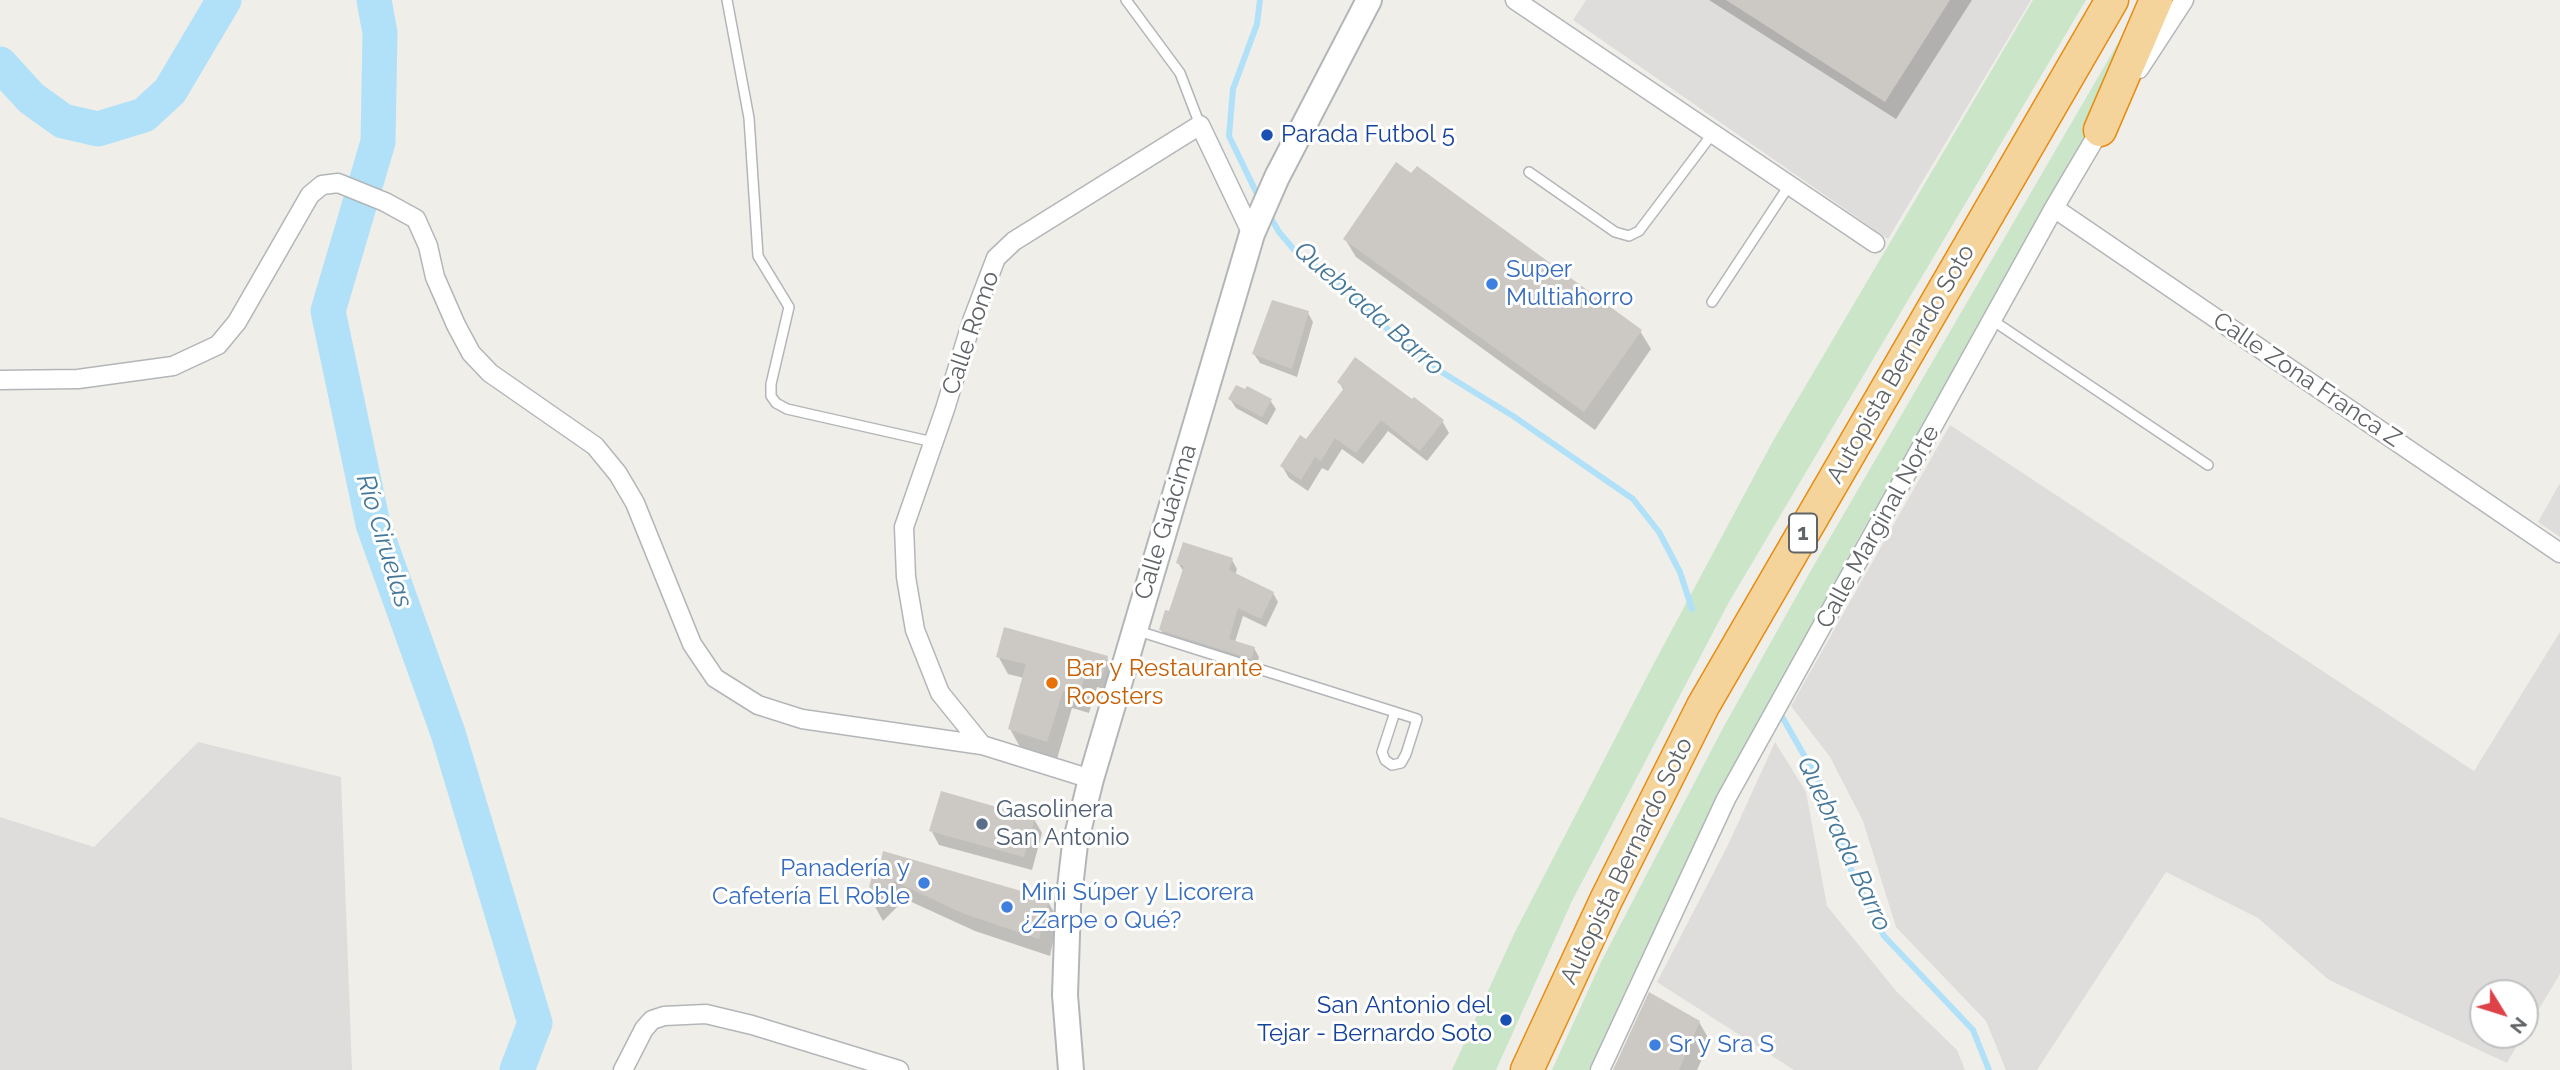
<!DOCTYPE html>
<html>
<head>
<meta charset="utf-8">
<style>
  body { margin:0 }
  #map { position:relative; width:2560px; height:1070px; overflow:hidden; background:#f0eee9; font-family:Raleway,sans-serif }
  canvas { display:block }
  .north { position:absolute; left:2469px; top:979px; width:70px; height:70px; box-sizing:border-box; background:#fff; border:2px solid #bfc1c2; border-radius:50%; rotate:128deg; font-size:19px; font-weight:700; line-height:28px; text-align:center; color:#606467 }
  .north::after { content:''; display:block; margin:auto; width:24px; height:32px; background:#dd4248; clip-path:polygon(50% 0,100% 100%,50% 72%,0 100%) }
</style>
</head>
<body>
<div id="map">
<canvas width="2560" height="1070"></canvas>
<div class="north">N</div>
</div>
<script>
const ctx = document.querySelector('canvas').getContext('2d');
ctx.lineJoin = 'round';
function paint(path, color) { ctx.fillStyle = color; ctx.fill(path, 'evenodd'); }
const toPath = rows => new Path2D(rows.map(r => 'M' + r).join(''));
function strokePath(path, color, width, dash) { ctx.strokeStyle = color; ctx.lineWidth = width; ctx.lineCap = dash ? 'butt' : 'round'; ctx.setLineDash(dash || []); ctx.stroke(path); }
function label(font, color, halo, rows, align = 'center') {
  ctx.font = font + ' Raleway,sans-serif'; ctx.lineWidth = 6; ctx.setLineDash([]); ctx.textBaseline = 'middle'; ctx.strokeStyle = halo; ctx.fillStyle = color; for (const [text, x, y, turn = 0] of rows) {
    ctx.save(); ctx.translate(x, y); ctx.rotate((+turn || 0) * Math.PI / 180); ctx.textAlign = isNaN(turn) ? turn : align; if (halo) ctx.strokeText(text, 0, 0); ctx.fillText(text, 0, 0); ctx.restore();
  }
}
paint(toPath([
  [1586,0,2031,0,1888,239,1573,20],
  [1950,425,2474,771,2560,632,2560,974,2525,1032,2525,993,2483,993,2483,1035,2523,1035,2507,1063,2329,980,2258,918,2166,872,2037,1070,2006,1070,1986,1021,1896,927,1863,821,1830,757,1791,706],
  [2560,483,2560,537,2538,522],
  [198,742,341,777,352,1070,0,1070,0,817,94,847],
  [1775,742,1806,792,1827,906,1897,992,1957,1050,1965,1070,1794,1070,1657,982,1728,845]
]), '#dfdddb');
paint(toPath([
  [2033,0,2086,0,1729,602,1572,901,1496,1070,1452,1070,1514,934,1652,667,1773,441],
  [2143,0,2094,127,1863,530,1725,787,1628,985,1589,1070,1552,1070,1602,960,1723,728,1810,572]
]), '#cbe5c8');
paint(toPath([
  [1709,0,1972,0,1896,119],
  [1345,239,1640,331,1651,349,1595,430,1356,257],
  [1308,313,1313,322,1297,377,1260,363,1254,354],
  [1339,382,1442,421,1449,433,1427,461,1388,431,1363,464,1342,449,1328,471,1322,468,1308,491,1289,478,1282,466,1306,442,1344,391],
  [1230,399,1270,400,1276,409,1267,425,1236,408],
  [1232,560,1237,569,1235,575,1273,593,1278,602,1266,627,1243,616,1235,642,1254,648,1259,657,1256,667,1166,639,1161,630,1170,613,1184,572,1178,563],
  [998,656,1107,658,1117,676,1112,691,1097,687,1089,713,1072,708,1057,759,1020,747,1010,729,1024,678,1008,674],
  [1034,819,1042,833,1032,870,939,845,931,830],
  [874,875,1047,900,1058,919,1050,956,975,931,905,899,883,921,873,903,875,895,870,887],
  [1699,1022,1710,1041,1697,1070,1614,1070]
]), '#0003');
strokePath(toPath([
  [1259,198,1229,136,1233,89,1257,24,1260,0],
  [1268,213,1279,232,1296,252,1331,277,1419,358,1513,416,1633,499,1659,532,1680,572,1692,609],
  [1780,713,1830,801,1853,876,1884,936,1973,1030,1989,1070]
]), '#b0e1f9', 6);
strokePath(toPath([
  [374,0,380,33,378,142,328,311,373,524,448,733,535,1023,517,1070],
  [0,64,31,98,63,121,98,129,144,115,170,91,224,0]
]), '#b0e1f9', 35);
paint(toPath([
  [1726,0,1950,0,1885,102],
  [1396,162,1411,173,1417,166,1642,330,1584,412,1343,239],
  [1272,300,1309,311,1292,369,1252,354],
  [1355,357,1412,399,1414,397,1444,420,1420,451,1381,420,1356,453,1335,438,1321,461,1315,457,1301,480,1280,466,1300,435,1306,439,1344,388,1337,382],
  [1236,385,1245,389,1247,386,1272,399,1262,417,1228,399],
  [1183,542,1233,558,1229,570,1274,592,1261,619,1238,608,1229,639,1255,647,1251,659,1159,630,1165,610,1169,611,1184,566,1176,563],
  [1004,627,1108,656,1103,674,1087,670,1079,696,1063,691,1047,742,1008,729,1026,664,996,657],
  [941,791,1035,818,1024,857,929,831],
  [883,851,1049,899,1039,939,962,913,894,881,871,904,874,889,869,887,873,873,878,874],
  [1649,992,1700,1021,1679,1070,1613,1070]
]), '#ccc9c5');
const lane = toPath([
  [727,0,749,118,758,256,789,307,771,384,771,396,776,403,787,409,933,442],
  [1126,0,1180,73,1200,125],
  [1529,172,1615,232,1629,236,1639,231,1713,133],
  [1712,302,1790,184],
  [1992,320,2208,465],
  [1135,630,1395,712,1417,719,1406,754,1401,763,1392,765,1385,760,1382,752,1395,712]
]);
const street = toPath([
  [1515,0,1875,243],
  [2139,69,2184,0],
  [2054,208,2560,553],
  [0,380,78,379,173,366,218,345,237,322,310,195,322,185,338,183,385,202,416,219,428,246,435,277,456,325,471,353,490,373,595,446,618,474,635,503,692,644,715,678,758,705,802,719,982,745,1091,779],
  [982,745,940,693,915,630,906,577,904,527,945,409,972,321,996,258,1014,241,1200,125,1252,234],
  [623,1070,644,1029,652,1020,664,1016,706,1014,752,1025,899,1070],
  [1600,1070,1726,799,2054,208,2103,125]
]);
const secondary = toPath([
  [1071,1070,1065,995,1068,905,1075,844,1091,779,1252,234,1277,177,1369,0]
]);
const highway = toPath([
  [2100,130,2156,0],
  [1527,1070,1606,900,1703,706,2112,0]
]);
strokePath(lane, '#b3b6b9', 12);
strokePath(street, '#b3b6b9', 21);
strokePath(secondary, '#b3b6b9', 28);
strokePath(highway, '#e68c13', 35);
strokePath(lane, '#fff', 9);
strokePath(street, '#fff', 18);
strokePath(secondary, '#fff', 24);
strokePath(highway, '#f5d49b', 32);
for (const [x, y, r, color] of [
  [1267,135,7,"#1a4fb4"],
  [1492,284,7,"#3f7fe0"],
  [1052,683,7,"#e8710a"],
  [982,824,7,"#5c6f8a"],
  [924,883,7,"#3f7fe0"],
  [1007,907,7,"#3f7fe0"],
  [1506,1020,7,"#1a4fb4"],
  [1655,1045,7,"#3f7fe0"]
]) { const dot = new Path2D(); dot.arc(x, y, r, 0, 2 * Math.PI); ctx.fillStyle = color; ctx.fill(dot); strokePath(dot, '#fff', 2.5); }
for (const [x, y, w] of [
  [1803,533,28]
]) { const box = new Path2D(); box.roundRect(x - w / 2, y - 19.5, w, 39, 5); ctx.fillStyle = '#fff'; ctx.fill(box); strokePath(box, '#606467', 2); }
label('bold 23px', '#606467', null, [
  ["1",1803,533]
]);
label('24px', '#164399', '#fff', [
  ["Parada Futbol 5",1281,135],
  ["San Antonio del",1492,1006,"right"],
  ["Tejar - Bernardo Soto",1492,1034,"right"]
], 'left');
label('24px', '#366cbe', '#fff', [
  ["Super",1506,270],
  ["Multiahorro",1506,298],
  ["Panadería y",910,869,"right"],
  ["Cafetería El Roble",910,897,"right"],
  ["Mini Súper y Licorera",1021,893],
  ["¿Zarpe o Qué?",1021,921],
  ["Sr y Sra S",1669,1045]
], 'left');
label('24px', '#606467', '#fff', [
  ["Calle Romo",971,333,-71],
  ["Autopista Bernardo Soto",1901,364,-60],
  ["Calle Zona Franca Z",2307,380,34],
  ["Calle Guácima",1166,522,-73],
  ["Calle Marginal Norte",1878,527,-61],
  ["Autopista Bernardo Soto",1627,861,-64]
]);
label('24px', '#c56008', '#fff', [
  ["Bar y Restaurante",1066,669],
  ["Roosters",1066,697]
], 'left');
label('24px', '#4e5e75', '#fff', [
  ["Gasolinera",996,810],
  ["San Antonio",996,838]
], 'left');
label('italic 26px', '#46789a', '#fff', [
  ["Quebrada Barro",1369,309,41],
  ["Río Ciruelas",384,541,73],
  ["Quebrada Barro",1844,844,65]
]);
</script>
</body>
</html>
